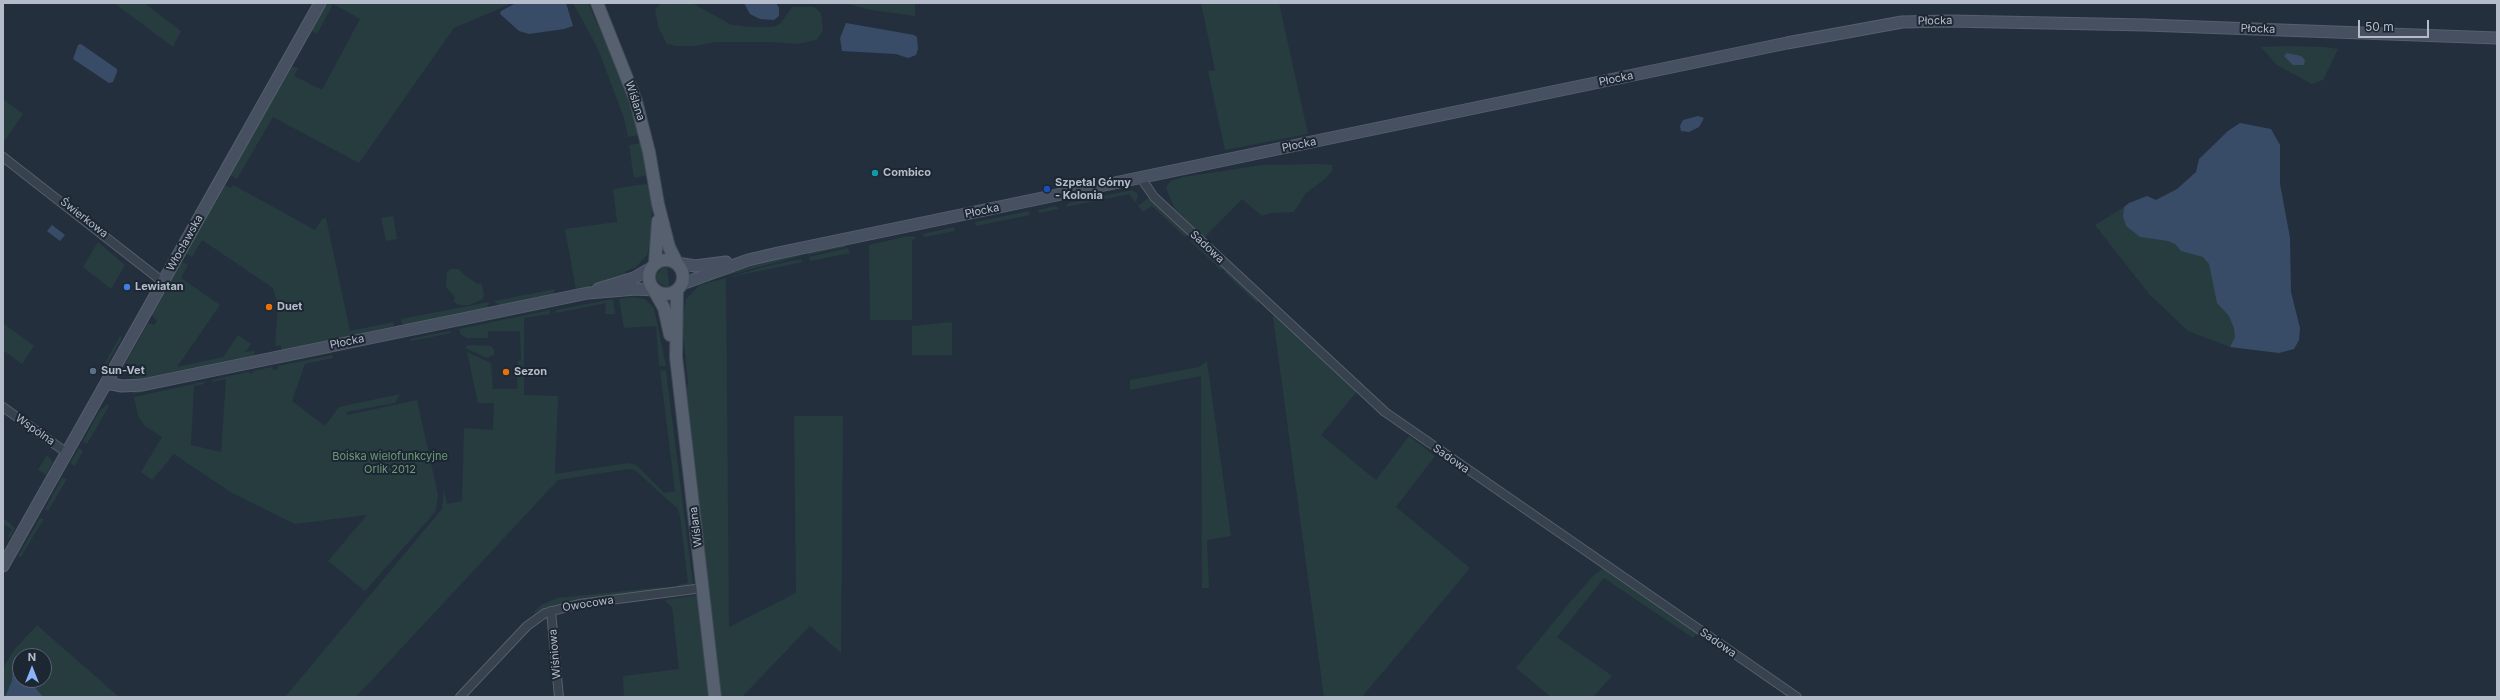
<!DOCTYPE html>
<html>
<head>
<meta charset="utf-8">
<style>
  body { margin:0 }
  #map { position:relative; width:2500px; height:700px; overflow:hidden; background:#242f3e; font-family:Inter,sans-serif }
  canvas { display:block }
  .frame { position:absolute; inset:0; border:4px solid #b4bcc9; pointer-events:none }
  .north { position:absolute; left:12px; top:648px; width:40px; height:40px; box-sizing:border-box; background:#1d2633; border:1px solid #59626f; border-radius:50%; rotate:0deg; font-size:11px; font-weight:700; line-height:16px; text-align:center; color:#b4bcc9 }
  .north::after { content:''; display:block; margin:auto; width:14px; height:18px; background:#8ab4f8; clip-path:polygon(50% 0,100% 100%,50% 72%,0 100%) }
  .scale { position:absolute; left:2358px; top:20px; width:71px; height:18px; box-sizing:border-box; border:2px solid #b4bcc9; border-top:0; padding-left:5px; font-size:12px; line-height:14px; white-space:nowrap; color:#b4bcc9; -webkit-text-stroke:3px #1d2633; paint-order:stroke }
</style>
</head>
<body>
<div id="map">
<canvas width="2500" height="700"></canvas>
<div class="frame"></div>
<div class="north">N</div>
<div class="scale">50 m</div>
</div>
<script>
const ctx = document.querySelector('canvas').getContext('2d');
ctx.lineJoin = 'round';
function paint(path, color) { ctx.fillStyle = color; ctx.fill(path, 'evenodd'); }
const toPath = rows => new Path2D(rows.map(r => 'M' + r).join(''));
function strokePath(path, color, width, dash) { ctx.strokeStyle = color; ctx.lineWidth = width; ctx.lineCap = dash ? 'butt' : 'round'; ctx.setLineDash(dash || []); ctx.stroke(path); }
function label(font, color, halo, rows, align = 'center') {
  ctx.font = font + ' Inter,sans-serif'; ctx.lineWidth = 4; ctx.setLineDash([]); ctx.textBaseline = 'middle'; ctx.strokeStyle = halo; ctx.fillStyle = color; for (const [text, x, y, turn = 0] of rows) {
    ctx.save(); ctx.translate(x, y); ctx.rotate((+turn || 0) * Math.PI / 180); ctx.textAlign = isNaN(turn) ? turn : align; if (halo) ctx.strokeText(text, 0, 0); ctx.fillText(text, 0, 0); ctx.restore();
  }
}
paint(toPath([
  [114,3,144,3,181,31,173,47],
  [325,3,513,3,454,28,359,163,273,117,237,179,230,175,289,66,298,68,294,76,322,90,360,19,333,4,317,34,310,30],
  [573,3,588,3,627,91,639,135,628,137,624,118,598,49],
  [692,3,732,25,753,27,773,27,780,24,792,7,814,7,821,13,823,31,816,40,797,44,771,42,716,42,695,46,676,46,667,44,659,29,655,10,660,4],
  [844,3,915,3,915,16,871,10],
  [1201,3,1279,3,1308,134,1225,150,1208,71,1215,70],
  [2289,46,2324,47,2338,49,2323,80,2312,84,2277,65,2261,47],
  [3,99,23,114,3,143],
  [643,143,648,175,634,178,629,145],
  [2280,158,2280,184,2290,238,2290,254,2230,347,2188,331,2149,294,2095,225,2124,207,2123,216],
  [1320,164,1332,165,1332,171,1325,179,1306,193,1294,212,1270,213,1262,216,1242,199,1204,238,1175,209,1166,188,1170,181,1183,177,1262,165],
  [644,184,650,185,652,200,651,241,647,255,635,268,625,271,625,274,576,290,565,229,617,222,613,189],
  [224,185,231,188,233,185,315,230,322,219,326,218,350,331,393,322,394,326,281,351,281,345,275,346,278,306,273,288,202,240,192,257,185,253],
  [1132,190,1138,194,1136,203,1129,194,1066,207,1068,203],
  [1148,198,1187,234,1185,237,1152,206,1143,212,1138,206],
  [1056,206,1059,209,1039,213,1038,210],
  [1029,211,1030,215,976,226,975,222],
  [393,216,397,239,386,241,381,218],
  [954,227,955,231,924,237,923,234],
  [908,236,915,237,915,239,912,240,912,320,870,320,869,245],
  [1193,239,1224,268,1221,270,1190,241],
  [98,242,125,265,111,289,83,267],
  [845,244,846,247,808,255,808,252],
  [848,248,850,253,810,261,809,257],
  [799,254,800,256,710,280,706,278],
  [801,259,802,262,726,278,729,627,796,593,794,416,843,416,841,653,810,626,742,697,720,697,686,393,688,382,681,313,683,313,686,299,700,285,726,278,764,267],
  [180,261,188,265,181,278,220,305,177,367,223,357,238,335,251,344,245,352,255,351,253,357,141,379,129,377,124,366,148,323,154,325,157,321,151,314],
  [667,267,669,286,666,287,658,282,656,276,661,269],
  [450,269,459,269,464,275,478,284,481,283,484,293,483,299,469,305,460,305,454,302,455,297,446,287,447,272],
  [1226,270,1260,301,1257,303,1224,272],
  [555,289,553,295,500,306,494,301],
  [632,297,645,299,654,308,666,366,659,366,656,326,624,328,619,299],
  [613,299,615,314,605,314,606,303,556,313,556,310],
  [489,302,487,308,404,325,402,323,401,319],
  [546,306,549,308,458,327,460,324],
  [550,310,550,314,524,318,524,395,558,396,555,474,628,463,636,465,664,493,675,491,660,370,666,371,693,584,681,588,677,585,688,583,680,516,678,509,635,470,628,469,558,480,356,697,285,697,442,509,444,490,447,504,462,501,464,428,493,430,494,403,478,403,467,352,491,363,493,389,517,389,518,361,521,360,520,331,488,331,488,338,467,338,461,335,459,329],
  [1274,315,1358,390,1321,435,1376,480,1409,436,1435,456,1396,507,1470,568,1362,697,1324,697,1273,317],
  [952,322,952,355,912,355,912,326],
  [3,323,34,346,22,364,3,350],
  [450,331,451,333,411,341,410,339],
  [120,336,122,338,106,366,104,365],
  [467,345,491,346,494,350,494,355,487,358,465,348],
  [329,350,332,353,278,364,280,361],
  [333,355,333,358,305,364,292,401,325,426,339,407,400,394,395,403,346,412,347,415,417,400,438,495,436,510,429,519,365,591,328,561,367,515,295,524,232,493,174,454,152,480,141,472,162,437,145,426,138,416,134,397,203,382,204,384,194,386,191,445,221,452,226,379,212,382,212,380,248,372,253,374,253,371,272,367,273,370,278,369,278,366],
  [1207,361,1231,536,1207,540,1209,588,1202,588,1201,376,1130,390,1130,380,1199,367],
  [199,377,203,379,133,394,132,392],
  [108,404,109,406,87,444,83,441,100,410],
  [79,448,83,451,75,466,70,463],
  [47,455,53,462,46,475,38,470],
  [62,478,67,479,48,511,45,509],
  [3,518,15,528,10,538,8,536,12,529,3,524],
  [40,518,44,519,34,535,21,557,18,556],
  [1603,568,1697,633,1693,638,1604,578,1557,637,1612,676,1593,697,1551,697,1516,668,1570,602,1591,578],
  [663,587,663,590,567,602,533,613,541,605,557,598],
  [698,595,710,697,624,697,623,676,679,669,672,607,664,600],
  [37,625,119,697,3,697,3,668,14,650],
  [20,656,44,656,44,680,20,680]
]), '#263c3f');
paint(toPath([
  [516,3,566,3,573,26,564,29,529,34,519,31,500,14,501,11],
  [744,3,776,3,779,8,779,16,774,20,760,19,750,14],
  [846,23,914,35,917,37,918,49,916,55,908,58,896,54,842,51,840,38],
  [81,44,117,69,117,72,113,82,109,83,73,59,78,45],
  [2287,53,2301,56,2305,60,2304,65,2293,65,2284,56],
  [1698,116,1704,118,1699,127,1689,132,1681,131,1680,126,1683,120],
  [2240,123,2271,129,2280,145,2280,184,2290,238,2291,292,2300,328,2299,340,2294,349,2279,353,2230,347,2235,337,2234,328,2229,316,2217,303,2209,264,2203,257,2181,251,2175,244,2168,241,2140,237,2126,226,2123,216,2124,207,2129,203,2147,196,2156,200,2177,189,2196,172,2199,159,2228,131],
  [52,225,65,235,60,241,47,231],
  [16,656,20,657,20,680,29,680,43,697,5,697,12,681,13,660]
]), '#394c67');
const street = toPath([
  [3,157,163,282],
  [1141,178,1154,197,1385,412,1797,697],
  [3,407,67,453],
  [551,611,559,697],
  [460,697,527,626,545,613,579,604,703,588]
]);
const secondary = toPath([
  [677,263,695,266,726,262],
  [682,284,748,260,778,253,1787,43,1902,22,1950,21,2146,25,2497,38],
  [598,289,634,278,651,268],
  [106,383,122,386,142,385,588,293,636,289,654,290],
  [3,566,320,3]
]);
const primary = toPath([
  [597,3,636,101,649,152,658,204,669,247,677,263],
  '649 277a17 17 0 1 1 34 0a17 17 0 1 1-34 0Z',
  [655,263,658,221],
  [654,290,664,308,670,335],
  [677,291,676,357,715,697]
]);
strokePath(street, '#565f6c', 10);
strokePath(secondary, '#565f6c', 13);
strokePath(primary, '#414a57', 14);
strokePath(street, '#38414e', 8);
strokePath(secondary, '#465061', 11);
strokePath(primary, '#56606e', 12);
for (const [x, y, r, color] of [
  [875,173,4,"#0f9aa8"],
  [1047,189,4,"#1a4fb4"],
  [127,287,4,"#3f7fe0"],
  [269,307,4,"#e8710a"],
  [93,371,4,"#5c6f8a"],
  [506,372,4,"#e8710a"]
]) { const dot = new Path2D(); dot.arc(x, y, r, 0, 2 * Math.PI); ctx.fillStyle = color; ctx.fill(dot); strokePath(dot, '#1d2633', 1.5); }
label('11px', '#b4bcc9', '#1d2633', [
  ["Płocka",1935,21,-1],
  ["Płocka",2258,29,2],
  ["Płocka",1616,79,-12],
  ["Wiślana",635,101,72],
  ["Płocka",1299,145,-12],
  ["Płocka",982,211,-12],
  ["Świerkowa",84,218,38],
  ["Włocławska",185,243,-61],
  ["Sadowa",1207,247,43],
  ["Płocka",347,342,-12],
  ["Wspólna",35,430,35],
  ["Sadowa",1451,459,35],
  ["Wiślana",696,527,-97],
  ["Owocowa",588,604,-9],
  ["Sadowa",1718,643,35],
  ["Wiśniowa",555,654,-95]
]);
label('bold 11px', '#b4bcc9', '#1d2633', [
  ["Combico",883,173],
  ["Szpetal Górny",1055,183],
  ["- Kolonia",1055,196],
  ["Lewiatan",135,287],
  ["Duet",277,307],
  ["Sun-Vet",101,371],
  ["Sezon",514,372]
], 'left');
label('11px', '#6b9a76', '#1d2633', [
  ["Boiska wielofunkcyjne",390,457],
  ["Orlik 2012",390,470]
]);
</script>
</body>
</html>
